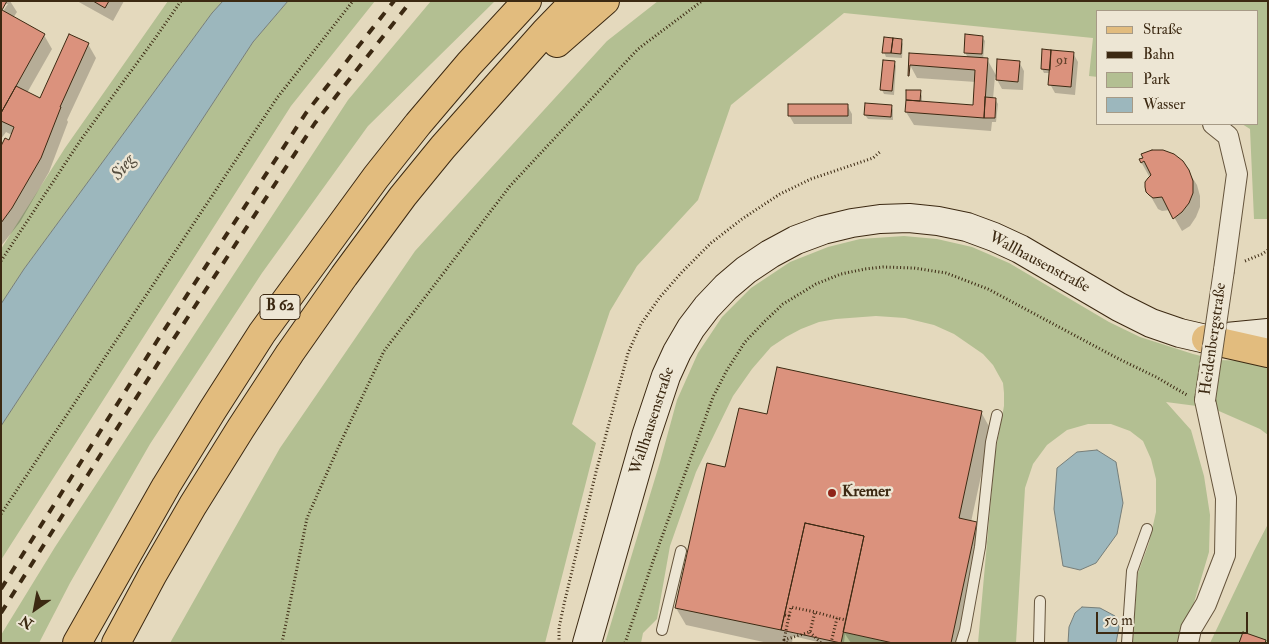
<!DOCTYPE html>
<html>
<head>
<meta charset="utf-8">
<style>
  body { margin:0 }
  #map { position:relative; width:1269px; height:644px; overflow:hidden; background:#e4d9bd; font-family:"IM FELL Double Pica",serif }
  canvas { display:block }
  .frame { position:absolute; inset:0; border:2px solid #3c2912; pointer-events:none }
  .legend { position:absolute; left:1096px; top:10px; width:162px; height:115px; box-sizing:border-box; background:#ede6d4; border:1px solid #a69a86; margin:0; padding:6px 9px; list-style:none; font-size:15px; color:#3c2912 }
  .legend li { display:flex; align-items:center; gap:10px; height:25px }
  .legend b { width:25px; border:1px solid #a69a86 }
  .north { position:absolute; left:10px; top:584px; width:50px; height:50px; -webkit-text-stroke:4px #ede6d4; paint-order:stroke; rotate:213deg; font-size:14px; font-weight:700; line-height:20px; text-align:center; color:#3c2912 }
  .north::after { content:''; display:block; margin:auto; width:18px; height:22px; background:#3c2912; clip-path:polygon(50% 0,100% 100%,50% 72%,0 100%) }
  .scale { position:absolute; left:1096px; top:612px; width:152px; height:22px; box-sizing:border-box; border:2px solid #3c2912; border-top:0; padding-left:6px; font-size:15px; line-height:18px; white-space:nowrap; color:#3c2912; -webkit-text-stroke:4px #ede6d4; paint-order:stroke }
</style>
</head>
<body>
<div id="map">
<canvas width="1269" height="644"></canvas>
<div class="frame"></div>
<ul class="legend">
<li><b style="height:6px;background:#e2bc7e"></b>Straße</li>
<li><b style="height:6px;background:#3c2912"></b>Bahn</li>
<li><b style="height:14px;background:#b3bf92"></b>Park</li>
<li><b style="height:14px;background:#9cb7bd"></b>Wasser</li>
</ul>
<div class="north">N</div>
<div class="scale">50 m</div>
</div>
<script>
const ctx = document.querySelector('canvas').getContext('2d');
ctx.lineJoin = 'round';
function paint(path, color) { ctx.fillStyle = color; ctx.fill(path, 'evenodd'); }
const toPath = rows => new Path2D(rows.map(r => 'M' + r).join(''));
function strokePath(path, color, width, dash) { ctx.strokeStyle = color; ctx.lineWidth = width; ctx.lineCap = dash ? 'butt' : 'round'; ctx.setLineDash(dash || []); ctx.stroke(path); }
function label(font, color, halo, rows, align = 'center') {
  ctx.font = font + ' "IM FELL Double Pica",serif'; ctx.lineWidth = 5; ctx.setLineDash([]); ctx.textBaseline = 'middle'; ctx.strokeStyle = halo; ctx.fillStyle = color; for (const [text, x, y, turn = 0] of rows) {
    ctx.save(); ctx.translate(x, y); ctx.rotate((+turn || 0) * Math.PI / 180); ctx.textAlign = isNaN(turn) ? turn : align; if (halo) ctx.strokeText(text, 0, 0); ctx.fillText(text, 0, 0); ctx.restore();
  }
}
paint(toPath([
  [168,1,223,1,212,13,24,269,1,304,1,249,65,148],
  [288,1,375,1,291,106,1,560,1,426,253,42],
  [431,1,495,1,368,126,262,273,150,444,70,583,39,643,1,643,1,635,55,547,348,100],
  [658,1,1268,1,1268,219,1254,219,1250,129,1242,124,1258,124,1258,11,1098,11,1098,77,1089,76,1093,38,844,13,731,105,698,200,637,266,610,311,572,424,596,443,545,643,170,643,280,448,415,251,607,41],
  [904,236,937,239,972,247,1009,263,1109,322,1140,337,1193,354,1217,360,1256,361,1268,364,1268,435,1260,429,1212,408,1166,402,1191,430,1204,476,1210,515,1209,552,1182,643,1133,643,1134,619,1138,573,1149,543,1156,512,1156,479,1151,459,1143,441,1130,431,1111,424,1088,424,1067,430,1047,445,1033,464,1025,488,1016,643,978,643,995,454,1004,406,1004,393,1003,383,993,365,983,354,954,334,934,325,905,318,876,316,836,319,819,322,801,329,786,337,771,347,752,369,733,396,696,472,670,546,657,619,643,633,641,643,605,643,660,462,677,400,698,353,722,317,751,288,790,262,828,247,860,239],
  [1268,524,1268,643,1210,643,1254,551],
  [843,632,893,643,841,643]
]), '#b3bf92');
const water = toPath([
  [223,1,288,1,253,42,1,426,1,304,24,269,212,13,223,1],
  [1097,450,1116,462,1123,503,1117,534,1096,563,1080,570,1063,566,1054,509,1057,468,1077,452,1097,450],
  [1082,607,1100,608,1115,616,1119,627,1116,643,1068,643,1069,627,1075,613,1082,607]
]);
paint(water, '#9cb7bd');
strokePath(water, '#767e79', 1);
paint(toPath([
  [1,1,10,1,17,12,13,18,44,35,52,49,27,93,40,100,88,44,96,58,67,120,68,122,49,172,20,222,1,246,1,148,10,142,12,135,6,132,1,139,1,14,8,4,5,4],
  [77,1,124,1,113,21],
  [982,37,985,41,983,59,987,59,997,77,1019,62,1024,71,1023,90,1002,89,995,76,993,99,995,99,998,104,996,122,992,122,991,131,914,125,906,112,907,91,920,92,922,96,922,102,974,106,976,82,917,78,910,65,968,58,965,52],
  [901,40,903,44,902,58,886,57,884,52],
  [1073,53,1078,62,1075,95,1055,93,1050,84,1051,73,1044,73,1042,69],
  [894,62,896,66,894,95,884,94,882,90],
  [847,105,852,114,852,124,794,124,789,115],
  [891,106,893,110,893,120,868,119,865,115],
  [1140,160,1188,171,1197,185,1200,196,1200,207,1196,217,1190,226,1182,231,1170,210,1162,211,1158,209,1150,195,1150,178],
  [981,412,991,430,971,522,977,523,987,541,965,643,851,643,845,634,844,643,822,643,793,636,792,643,768,643,686,625,676,608,726,469,768,416]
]), '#0003');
const building = toPath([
  [1,1,7,1,2,10,45,34,1,113,1,1],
  [93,1,109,1,105,8,93,1],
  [69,34,89,43,60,107,61,107,41,158,12,208,1,223,1,146,5,138,9,140,14,127,1,121,1,113,16,86,40,98,69,34],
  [965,34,983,36,982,54,964,53,965,34],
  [884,37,893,38,891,53,882,53,884,37],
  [893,38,902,39,901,54,891,53,893,38],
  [1042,49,1051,50,1050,70,1041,69,1042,49],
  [1051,50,1074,52,1071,87,1048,85,1051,50],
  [909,53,988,58,984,118,905,112,906,100,973,105,975,70,910,65,909,76,908,76,909,53],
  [997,59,1020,61,1018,82,996,80,997,59],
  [883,60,895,61,892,91,880,90,883,60],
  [906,90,921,90,920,101,906,100,906,90],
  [985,97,996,98,995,118,984,118,985,97],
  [865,103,892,105,891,117,864,115,865,103],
  [788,104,848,104,848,116,788,116,788,104],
  [1152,150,1163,150,1174,154,1183,161,1189,170,1193,181,1193,193,1189,203,1182,212,1173,219,1162,197,1153,198,1149,195,1146,192,1145,187,1145,182,1148,178,1151,175,1144,161,1141,163,1139,159,1143,158,1141,154,1152,150],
  [777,367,982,411,959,518,977,522,951,643,893,643,843,632,864,536,805,523,781,630,675,608,707,463,725,467,739,408,767,414,777,367],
  [805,523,864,536,841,643,781,630,805,523],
  [1243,632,1266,640,1265,643,1239,643,1243,632]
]);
paint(building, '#db927d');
strokePath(building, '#3c2912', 1);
const lane = toPath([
  [662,630,681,551],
  [961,643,965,630,980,547,991,442,997,415],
  [1039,643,1040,601],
  [1127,643,1132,571,1147,529]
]);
const street = toPath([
  [1213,124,1228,136,1237,174,1224,270],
  [1188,643,1191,629,1206,604,1225,555,1226,498,1205,400]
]);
const secondary = toPath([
  [587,643,646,436,666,376,677,352,691,328,707,307,726,287,746,270,770,254,796,240,823,230,852,223,880,219,909,218,938,221,967,227,994,237,1020,249,1119,307,1151,323,1180,333,1206,339,1268,333]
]);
const primary = toPath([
  [1206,339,1268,353]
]);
const highway = toPath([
  [557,43,605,1],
  [77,643,166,486,212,411,262,333,376,177,418,124,469,64,527,1],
  [116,643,153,574,193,505,241,428,290,353,344,276,403,196,443,147,545,32,575,1]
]);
strokePath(lane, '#66553d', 12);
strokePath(street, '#66553d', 22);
strokePath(secondary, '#3c2912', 30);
strokePath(primary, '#3c2912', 30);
strokePath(highway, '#3c2912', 30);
strokePath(toPath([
  [1,261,80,141,156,37,181,1],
  [1245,261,1262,254,1268,250],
  [1,514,277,98,353,1],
  [785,615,789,616,784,640,787,643],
  [789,616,791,607,815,612],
  [810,632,821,643],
  [784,640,810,632,815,612,837,618],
  [282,643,307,518,338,448,384,351,510,186,638,49,702,1],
  [559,643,559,628,564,604,596,472,628,353,641,324,660,297,682,272,711,243,742,219,780,194,811,179,873,158,881,151],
  [625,643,652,564,713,397,727,370,745,342,764,322,783,304,816,284,841,274,865,269,883,267,914,268,946,273,988,289,1117,358,1156,377,1187,395],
  [831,643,837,618,846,620]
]), '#3c2912', 3, [1, 2.5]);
strokePath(lane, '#ede6d4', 10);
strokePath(street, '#ede6d4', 20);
strokePath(secondary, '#ede6d4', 28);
strokePath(primary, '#e2bc7e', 28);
strokePath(highway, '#e2bc7e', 28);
strokePath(toPath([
  [1,589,157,341,306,113,394,1],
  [1,613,167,349,315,123,411,1]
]), '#3c2912', 4, [9, 9]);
const streetBridge = toPath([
  [1205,400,1224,270]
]);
strokePath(streetBridge, '#66553d', 22, []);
strokePath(streetBridge, '#ede6d4', 20);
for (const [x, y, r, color] of [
  [832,493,5,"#8f2418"]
]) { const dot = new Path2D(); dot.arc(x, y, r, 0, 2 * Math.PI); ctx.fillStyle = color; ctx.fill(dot); strokePath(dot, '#ede6d4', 2); }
label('14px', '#64432d', null, [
  ["91",1062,61]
]);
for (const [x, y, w] of [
  [280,307,40]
]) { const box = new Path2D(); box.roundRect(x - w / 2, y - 12.5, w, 25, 4); ctx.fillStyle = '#ede6d4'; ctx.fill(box); strokePath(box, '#3c2912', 1); }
label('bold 15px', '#3c2912', null, [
  ["B 62",280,307]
]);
label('16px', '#3c2912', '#ede6d4', [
  ["Wallhausenstraße",1039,263,28],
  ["Heidenbergstraße",1214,339,-82],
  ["Wallhausenstraße",653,421,-72]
]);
label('bold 16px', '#3c2912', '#ede6d4', [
  ["Kremer",842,493]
], 'left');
label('italic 18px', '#544c3d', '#ede6d4', [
  ["Sieg",124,168,-52]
]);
</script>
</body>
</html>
